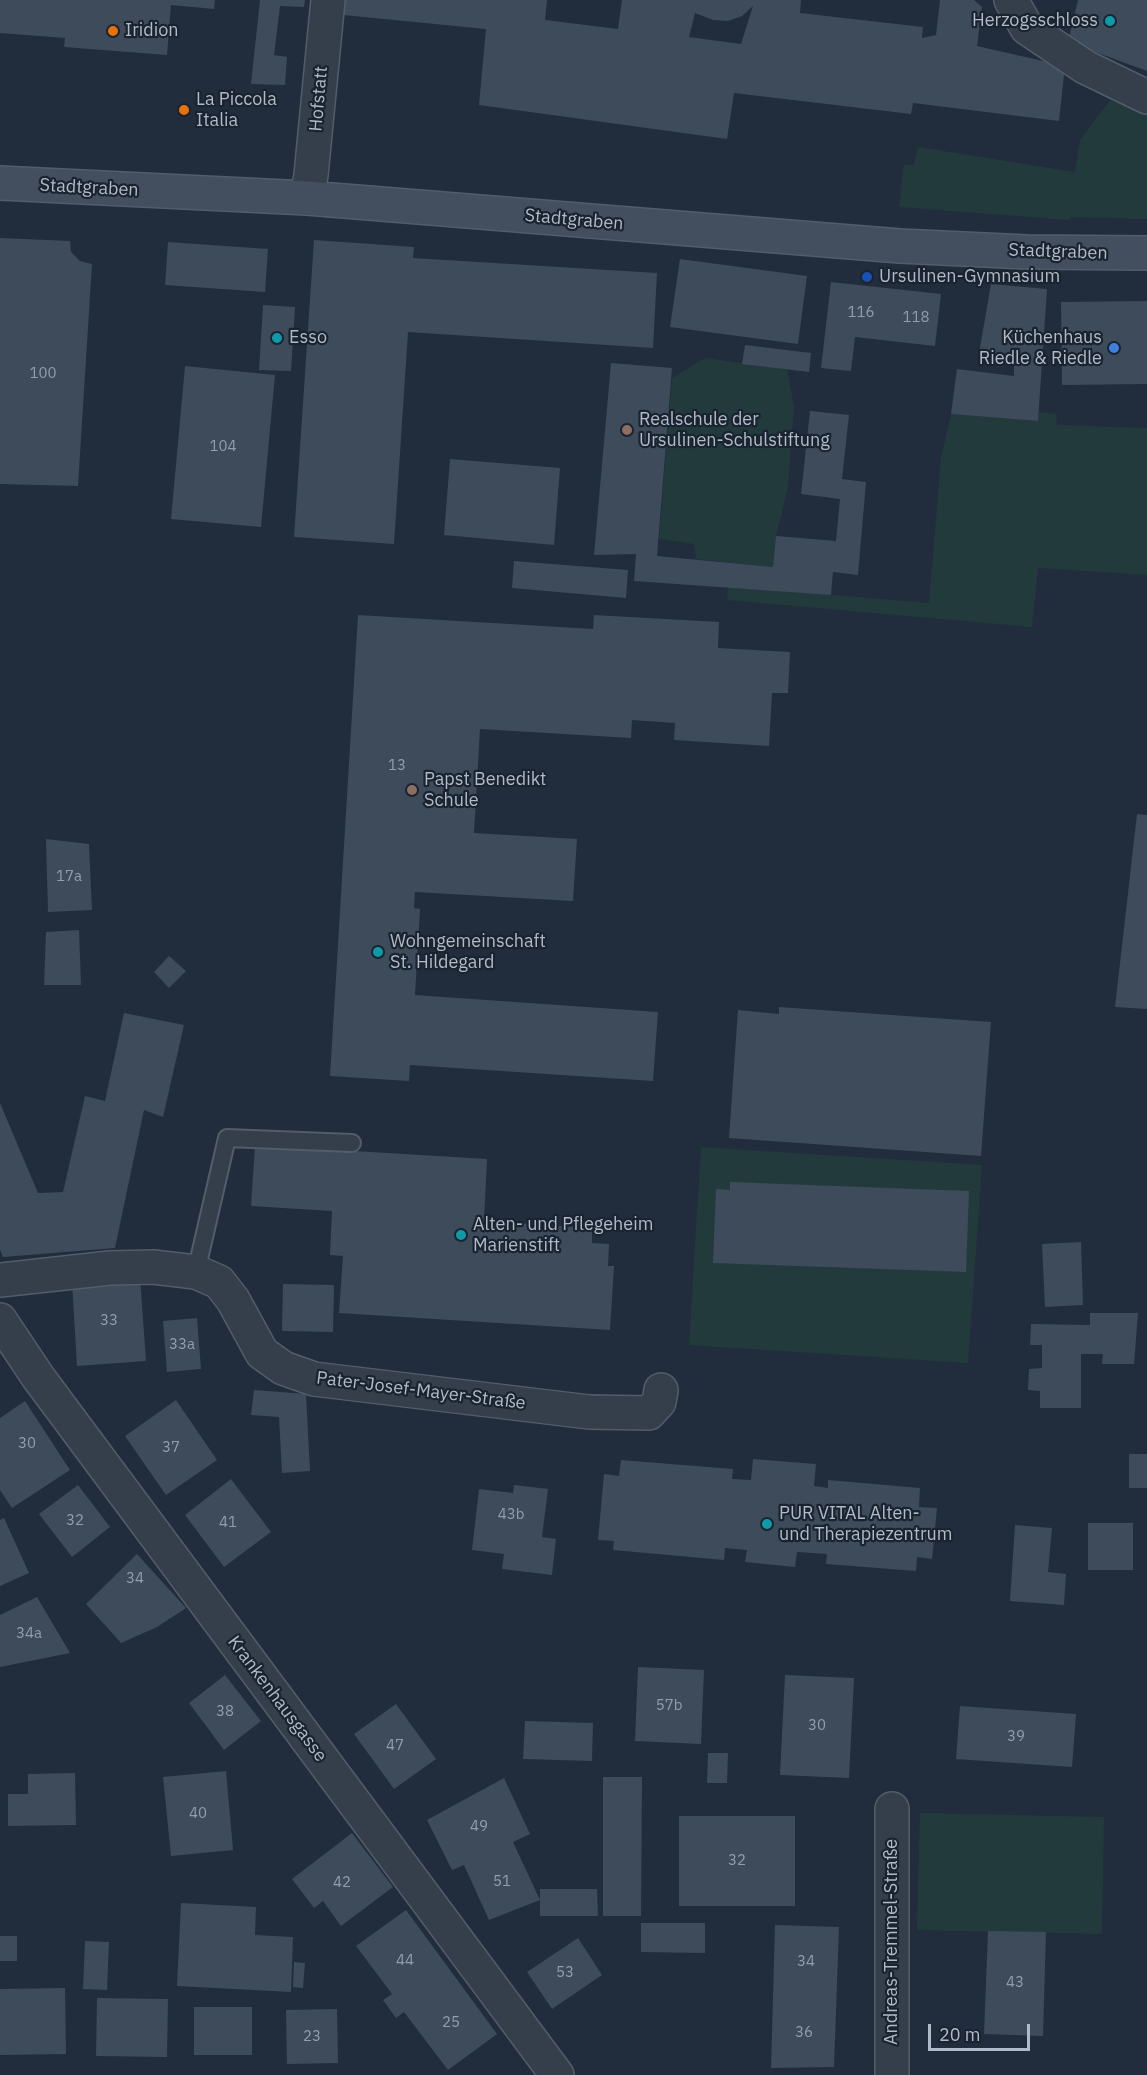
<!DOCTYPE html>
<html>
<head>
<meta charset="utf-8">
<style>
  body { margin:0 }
  #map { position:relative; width:1147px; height:2075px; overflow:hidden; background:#212d3c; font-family:"IBM Plex Sans",sans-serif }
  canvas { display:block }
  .scale { position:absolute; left:928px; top:2024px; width:102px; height:27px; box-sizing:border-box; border:3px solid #b0bac8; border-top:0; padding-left:8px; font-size:18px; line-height:21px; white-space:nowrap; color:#b0bac8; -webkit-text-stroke:4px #1a2431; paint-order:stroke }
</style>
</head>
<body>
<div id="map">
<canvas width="1147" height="2075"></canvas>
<div class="scale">20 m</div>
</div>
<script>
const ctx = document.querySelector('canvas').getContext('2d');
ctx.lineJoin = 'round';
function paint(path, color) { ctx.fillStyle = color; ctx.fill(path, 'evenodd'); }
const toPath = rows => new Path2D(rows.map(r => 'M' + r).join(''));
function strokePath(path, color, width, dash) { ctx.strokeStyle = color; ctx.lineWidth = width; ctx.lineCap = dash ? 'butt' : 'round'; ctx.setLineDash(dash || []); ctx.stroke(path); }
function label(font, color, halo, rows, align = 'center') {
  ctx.font = font + ' "IBM Plex Sans",sans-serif'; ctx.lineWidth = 4.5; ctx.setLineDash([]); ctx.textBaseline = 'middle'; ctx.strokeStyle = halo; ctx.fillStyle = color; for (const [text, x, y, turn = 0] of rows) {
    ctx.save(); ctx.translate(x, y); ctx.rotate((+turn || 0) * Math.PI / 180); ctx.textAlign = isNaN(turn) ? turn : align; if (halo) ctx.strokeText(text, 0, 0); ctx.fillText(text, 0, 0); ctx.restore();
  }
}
paint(toPath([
  [1110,100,1147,113,1147,219,1070,217,1070,220,899,207,904,165,914,165,918,147,1075,172,1080,140],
  [705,358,787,369,794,407,788,487,776,536,773,567,696,559,694,544,659,539,672,378],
  [1039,412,1056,414,1057,425,1147,428,1147,575,1038,568,1032,627,727,600,728,586,929,603,941,458,951,414,1037,421],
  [701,1147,982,1165,968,1363,689,1345],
  [920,1813,1104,1817,1102,1934,917,1930]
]), '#233a3d');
paint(toPath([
  [0,0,215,0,214,9,171,5,167,55,64,47,65,38,0,33],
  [260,0,305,0,304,7,280,6,274,55,287,57,285,85,251,84],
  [344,0,547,0,545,20,618,29,622,0,801,0,800,13,923,27,922,38,936,35,940,0,974,0,982,7,977,46,1065,66,1059,121,913,103,911,114,734,93,727,139,479,105,486,29,343,15],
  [753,6,741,44,689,37,695,13,713,20,728,21,742,16],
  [1078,0,1147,0,1147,71,1068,42],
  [0,238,70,241,71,252,80,261,92,264,78,486,0,484],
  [314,240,414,247,413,258,657,273,653,348,408,332,394,544,294,537],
  [168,242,268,249,265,292,165,285],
  [680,259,807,276,798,344,670,327],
  [831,282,941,294,935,346,855,337,851,371,821,368],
  [991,284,1047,289,1038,421,951,414,957,369,1014,376,1014,359,979,353],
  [1147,301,1147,384,1062,385,1061,302],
  [263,305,295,307,291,371,259,370],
  [745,345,811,353,809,372,742,364],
  [611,363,672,368,657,556,773,567,776,536,836,541,840,499,801,494,810,411,849,415,842,479,866,482,858,575,833,572,831,595,634,581,636,554,594,555],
  [185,366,275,375,261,527,171,519],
  [450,459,560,468,554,545,444,535],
  [514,561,628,570,626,598,512,588],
  [358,615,593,629,594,615,719,622,718,648,790,652,788,693,772,693,769,746,674,740,675,723,632,720,631,738,480,729,474,833,577,839,573,901,415,892,414,908,420,909,415,995,658,1012,653,1081,410,1065,409,1081,330,1076],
  [1137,814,1147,815,1147,1009,1115,1007],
  [46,839,89,844,92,910,48,912],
  [79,930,81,985,44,985,46,932],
  [169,956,186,971,169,988,154,972],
  [779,1007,991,1022,981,1156,729,1138,738,1010,779,1014],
  [124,1013,184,1025,163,1117,144,1110,115,1248,3,1257,0,1250,0,1103,38,1193,63,1192,85,1096,105,1101],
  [255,1145,487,1159,484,1221,592,1228,592,1243,609,1244,608,1266,614,1266,610,1330,339,1313,343,1256,330,1255,332,1211,251,1206],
  [730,1182,969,1191,966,1272,713,1263,716,1189,730,1190],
  [1081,1242,1083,1305,1045,1307,1042,1244],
  [140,1277,146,1361,77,1366,72,1282],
  [283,1284,334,1285,333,1332,282,1331],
  [1090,1313,1138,1313,1134,1364,1102,1364,1103,1354,1081,1354,1081,1408,1040,1408,1040,1391,1028,1390,1029,1369,1042,1368,1042,1345,1030,1345,1031,1324,1090,1325],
  [197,1318,201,1369,167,1372,163,1321],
  [254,1390,306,1394,310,1471,282,1473,279,1417,251,1415],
  [176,1400,217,1460,166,1495,125,1436],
  [25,1401,70,1470,12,1508,0,1490,0,1418],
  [1129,1454,1147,1454,1147,1488,1129,1488],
  [753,1459,816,1464,814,1486,828,1488,828,1480,920,1488,919,1507,937,1508,932,1559,917,1557,916,1571,826,1564,827,1554,797,1552,795,1567,745,1562,747,1550,725,1548,724,1560,613,1550,614,1541,598,1540,604,1474,619,1476,621,1460,733,1469,732,1479,751,1480],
  [231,1479,271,1532,224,1567,185,1515],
  [78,1485,110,1527,72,1557,39,1514],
  [514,1485,548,1489,542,1537,556,1539,552,1575,502,1569,504,1554,472,1550,479,1489,513,1493],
  [4,1518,29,1573,0,1586,0,1520],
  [1088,1523,1133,1523,1133,1570,1088,1570],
  [1015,1525,1052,1528,1048,1572,1066,1574,1064,1605,1010,1601],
  [137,1554,186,1608,157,1627,121,1643,86,1604],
  [37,1597,70,1653,0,1667,0,1615],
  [638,1667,704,1670,701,1744,635,1741],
  [225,1675,261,1721,224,1750,189,1703],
  [785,1675,854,1678,849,1778,780,1775],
  [396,1704,436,1759,394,1789,354,1734],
  [960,1706,1076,1714,1072,1767,956,1759],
  [525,1721,593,1723,592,1761,523,1759],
  [708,1753,728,1753,727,1783,707,1783],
  [226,1771,233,1850,171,1856,163,1777],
  [75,1773,76,1825,8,1826,8,1794,28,1794,28,1774],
  [603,1777,642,1777,641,1916,603,1916],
  [504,1778,530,1834,513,1842,540,1900,489,1920,464,1865,452,1870,427,1820],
  [679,1816,795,1816,795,1906,679,1906],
  [352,1833,393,1887,341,1926,323,1901,314,1908,292,1879],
  [540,1889,597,1889,598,1916,540,1916],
  [181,1903,256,1907,255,1935,293,1937,291,1992,177,1986],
  [406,1910,497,2034,448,2070,404,2012,396,2018,383,2000,392,1994,356,1946],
  [641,1923,705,1923,705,1953,641,1952],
  [775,1925,839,1927,834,2067,771,2068],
  [988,1931,1046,1932,1043,2036,984,2034],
  [0,1936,17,1936,17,1961,0,1961],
  [578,1938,602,1975,552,2009,527,1972],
  [85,1941,109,1942,107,1990,83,1989],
  [294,1962,305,1963,303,1988,293,1987],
  [65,1988,66,2054,0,2055,0,1989],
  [97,1998,168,1999,167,2057,96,2056],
  [194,2007,252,2007,252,2055,194,2055],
  [337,2009,338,2063,287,2064,286,2010]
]), '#3d4b5b');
const service = toPath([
  [196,1272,227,1138,352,1143]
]);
const minor = toPath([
  [307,198,311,175,328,0],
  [0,1280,110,1268,153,1267,196,1272,219,1282,233,1300,262,1353,283,1368,314,1379,589,1412,649,1413,659,1402,661,1390],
  [0,1320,38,1377,557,2075],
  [892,2075,892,1809]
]);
const tertiary = toPath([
  [1011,0,1027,28,1085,67,1147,97]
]);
const secondary = toPath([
  [0,183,307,198,900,246,1027,252,1147,253]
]);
strokePath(service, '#535d6a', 20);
strokePath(minor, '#535d6a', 36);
strokePath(tertiary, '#535d6a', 36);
strokePath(secondary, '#535d6a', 36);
strokePath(service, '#353f4c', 16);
strokePath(minor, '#353f4c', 33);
strokePath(tertiary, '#353f4c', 33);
strokePath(secondary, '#434e5f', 33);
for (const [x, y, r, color] of [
  [1110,21,6,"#0f9aa8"],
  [113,31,6,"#e8710a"],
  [184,110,6,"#e8710a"],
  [867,277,6,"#1a4fb4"],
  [277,338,6,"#0f9aa8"],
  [1114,348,6,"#3f7fe0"],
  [627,430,6,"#8d6e63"],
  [412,790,6,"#8d6e63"],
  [378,952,6,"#0f9aa8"],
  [461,1235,6,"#0f9aa8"],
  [767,1524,6,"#0f9aa8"]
]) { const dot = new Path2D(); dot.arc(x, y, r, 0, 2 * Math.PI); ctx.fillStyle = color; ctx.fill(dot); strokePath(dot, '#1a2431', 2); }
label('15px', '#939ead', null, [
  ["116",861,313],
  ["118",916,318],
  ["100",43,374],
  ["104",223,447],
  ["13",397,766],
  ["17a",69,877],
  ["33",109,1321],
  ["33a",182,1345],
  ["30",27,1444],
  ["37",171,1448],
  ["43b",511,1515],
  ["32",75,1521],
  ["41",228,1523],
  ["34",135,1579],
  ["34a",29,1634],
  ["57b",669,1706],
  ["38",225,1712],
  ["30",817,1726],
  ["39",1016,1737],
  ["47",395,1746],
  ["40",198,1814],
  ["49",479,1827],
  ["32",737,1861],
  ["51",502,1882],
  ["42",342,1883],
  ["44",405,1961],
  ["34",806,1962],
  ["53",565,1973],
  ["43",1015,1983],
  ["25",451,2023],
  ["36",804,2033],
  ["23",312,2037]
]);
label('18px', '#b0bac8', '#1a2431', [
  ["Herzogsschloss",1098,21,"right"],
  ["Iridion",125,31],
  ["La Piccola",196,100],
  ["Italia",196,121],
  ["Ursulinen-Gymnasium",879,277],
  ["Esso",289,338],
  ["Küchenhaus",1102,338,"right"],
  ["Riedle & Riedle",1102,359,"right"],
  ["Realschule der",639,420],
  ["Ursulinen-Schulstiftung",639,441],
  ["Papst Benedikt",424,780],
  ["Schule",424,801],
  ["Wohngemeinschaft",390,942],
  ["St. Hildegard",390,963],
  ["Alten- und Pflegeheim",473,1225],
  ["Marienstift",473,1246],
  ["PUR VITAL Alten-",779,1514],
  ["und Therapiezentrum",779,1535]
], 'left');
label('18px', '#b0bac8', '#1a2431', [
  ["Hofstatt",319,99,-85],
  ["Stadtgraben",89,188,3],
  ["Stadtgraben",574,220,5],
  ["Stadtgraben",1058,252,2],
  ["Pater-Josef-Mayer-Straße",421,1391,7],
  ["Krankenhausgasse",277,1699,53],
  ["Andreas-Tremmel-Straße",892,1942,-90]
]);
</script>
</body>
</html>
